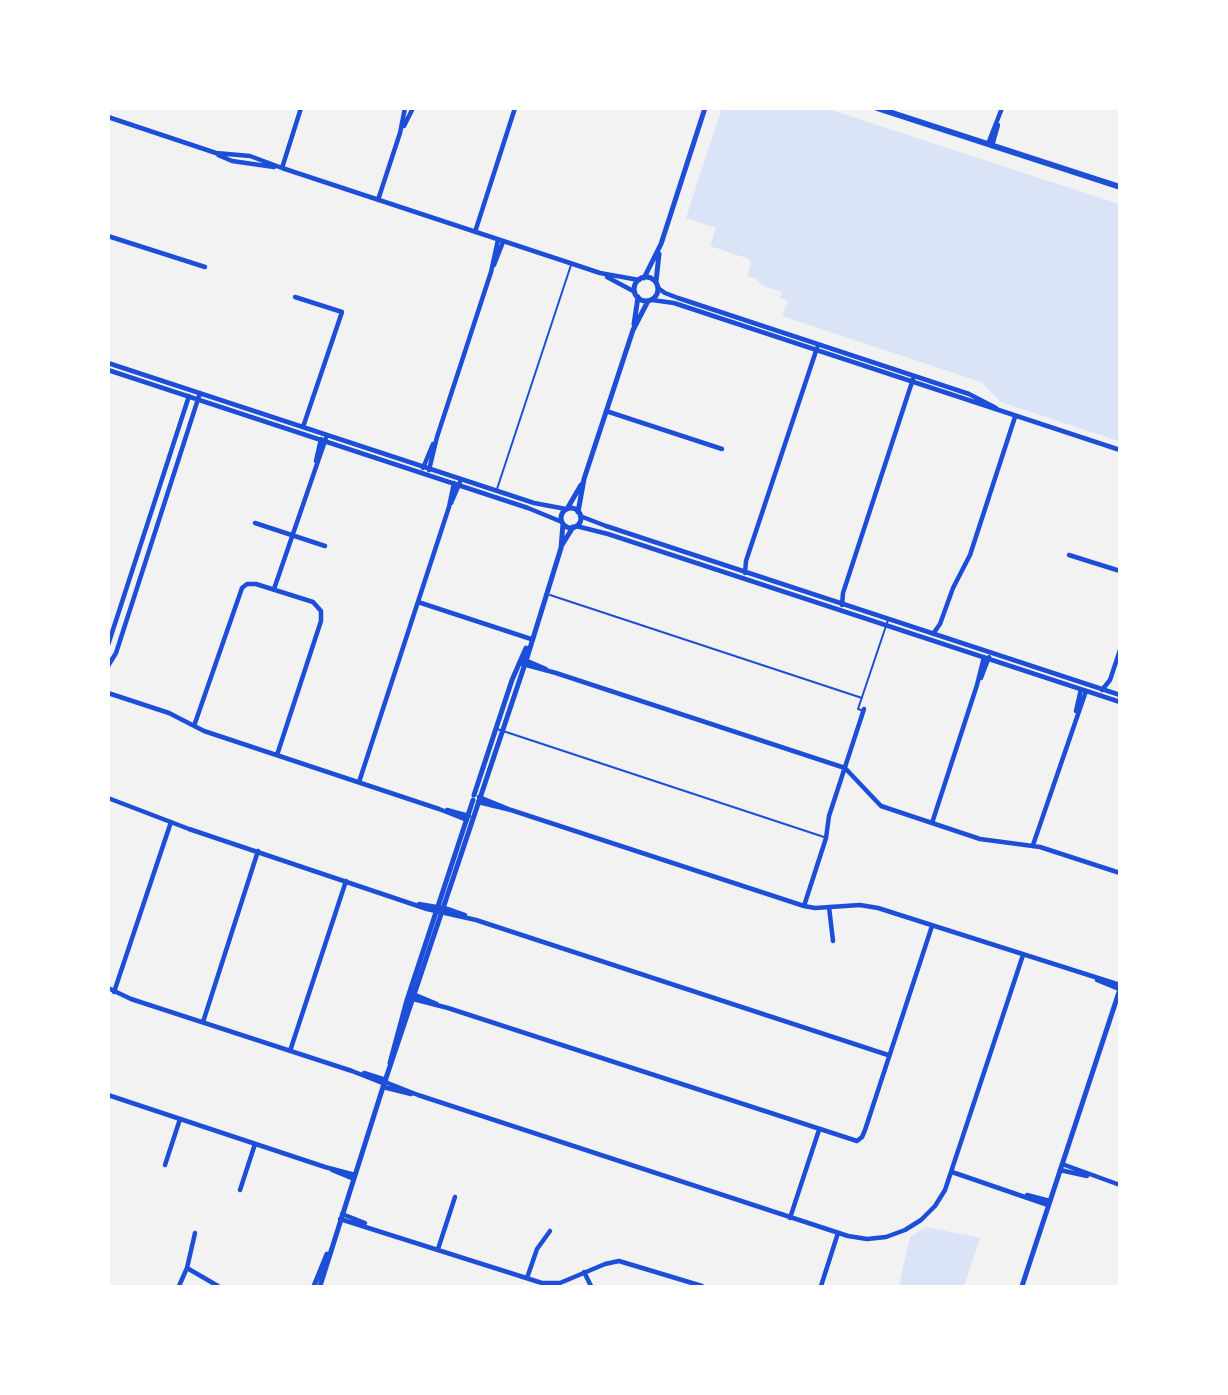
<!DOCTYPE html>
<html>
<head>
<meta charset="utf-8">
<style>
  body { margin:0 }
  #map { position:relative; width:1228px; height:1395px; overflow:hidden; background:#f2f2f2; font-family:"Sofia Sans Condensed",sans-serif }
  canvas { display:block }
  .frame { position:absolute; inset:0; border:110px solid #fff; pointer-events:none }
</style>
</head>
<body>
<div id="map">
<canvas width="1228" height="1395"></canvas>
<div class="frame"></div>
</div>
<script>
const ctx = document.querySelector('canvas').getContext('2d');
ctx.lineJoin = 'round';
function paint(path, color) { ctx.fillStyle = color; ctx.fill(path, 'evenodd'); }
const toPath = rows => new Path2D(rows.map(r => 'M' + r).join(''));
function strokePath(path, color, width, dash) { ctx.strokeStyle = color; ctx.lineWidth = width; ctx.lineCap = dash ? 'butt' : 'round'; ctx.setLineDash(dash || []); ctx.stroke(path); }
paint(toPath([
  [722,108,828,109,1119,204,1119,441,1001,402,981,382,782,316,788,301,780,298,782,292,763,286,756,279,747,276,751,263,749,259,710,246,716,228,686,218],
  [926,1227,980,1238,964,1286,899,1286,910,1237]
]), '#dbe4f7');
strokePath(toPath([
  [497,489,571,265],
  [550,595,862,698],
  [861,710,858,709,888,620],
  [497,729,824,837]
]), '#1d4ed8', 2);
strokePath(toPath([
  [108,117,216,153,250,156,282,168,579,266,600,273,639,280],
  [404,126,413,108],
  [988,144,1002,108],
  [992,146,998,125],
  [218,155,232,161,274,167],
  [282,168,301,108],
  [378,200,400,133,405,108],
  [475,232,515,108],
  [108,236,205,267],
  [494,265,503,242],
  [607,277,635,292],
  [658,288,665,293,678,298,969,394,996,408],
  [295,297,342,312,303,427],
  [652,300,674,303,1120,450],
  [108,363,534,503,566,509],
  [108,370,528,508,562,522],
  [606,411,722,449],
  [316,461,321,439],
  [423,468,433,444],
  [429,470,437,437,491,272,498,240],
  [451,503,460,482],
  [580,516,606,526,1120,695],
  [255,523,325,546],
  [576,526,608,534,1120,702],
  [1069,555,1120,571],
  [745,573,746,561,817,348],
  [274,589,326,438],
  [418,602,531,639],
  [842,605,843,593,913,379],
  [933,634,940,624,953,588,970,555,1015,417],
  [108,645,189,396],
  [525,660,546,669],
  [519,663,556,673,845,768,881,806,980,839,1040,847,1120,873],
  [108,666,116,653,200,393],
  [981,678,989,657],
  [1102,690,1110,680,1120,650],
  [108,693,169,713,204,731,439,809,467,820],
  [1076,711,1081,689],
  [194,726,242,588,247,584,256,584,313,602,321,611,321,621,277,755],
  [359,782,449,507,454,483],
  [479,797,511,810],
  [108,798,189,829,427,909,476,920,888,1055],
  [478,802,511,810,804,906,815,908,860,905,878,908,1120,985],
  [447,810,469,816],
  [932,823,977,685,984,657],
  [1033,845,1086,691],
  [419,904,448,909,465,915],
  [804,906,826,838,829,816,864,709],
  [829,907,833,941],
  [1097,980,1119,989],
  [108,988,131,999,352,1071,385,1084],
  [114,992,171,822],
  [413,994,437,1004],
  [413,999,448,1008,857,1141,862,1137,865,1130,932,926],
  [203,1022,258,851],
  [290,1051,346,881],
  [364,1073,386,1080],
  [385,1082,418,1095,848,1236,867,1239,886,1237,905,1230,921,1220,935,1206,945,1190,1023,955],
  [383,1087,411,1094],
  [108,1095,325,1167,355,1175],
  [1062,1164,1120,1185],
  [165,1165,180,1119],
  [332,1170,354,1179],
  [1060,1170,1087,1176],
  [952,1172,1048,1205],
  [240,1190,255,1144],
  [1027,1195,1050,1201],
  [342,1214,365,1223],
  [790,1218,819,1130],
  [340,1219,542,1283,560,1283,605,1264,619,1261,702,1286],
  [438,1249,455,1197],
  [187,1268,218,1286],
  [584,1272,591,1286],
  [527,1278,537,1249,550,1231],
  [179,1286,187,1268,195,1233],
  [821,1286,838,1233]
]), '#1d4ed8', 4.5);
strokePath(toPath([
  '634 289a12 12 0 1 1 24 0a12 12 0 1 1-24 0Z',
  [644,278,661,244,705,108],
  [656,282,659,254],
  [634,324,638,297],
  '561 518a10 10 0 1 1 20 0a10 10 0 1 1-20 0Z',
  [567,509,581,485],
  [578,512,584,479,633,330,648,301],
  [562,545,573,527],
  [474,795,512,680,526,648],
  [390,1063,407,1000,473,800],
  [314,1286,327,1254],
  [320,1286,383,1087,526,661,561,548,563,524],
  [1022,1286,1120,989]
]), '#1d4ed8', 5);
strokePath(toPath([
  [877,108,1120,187]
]), '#1d4ed8', 6);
</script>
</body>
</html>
